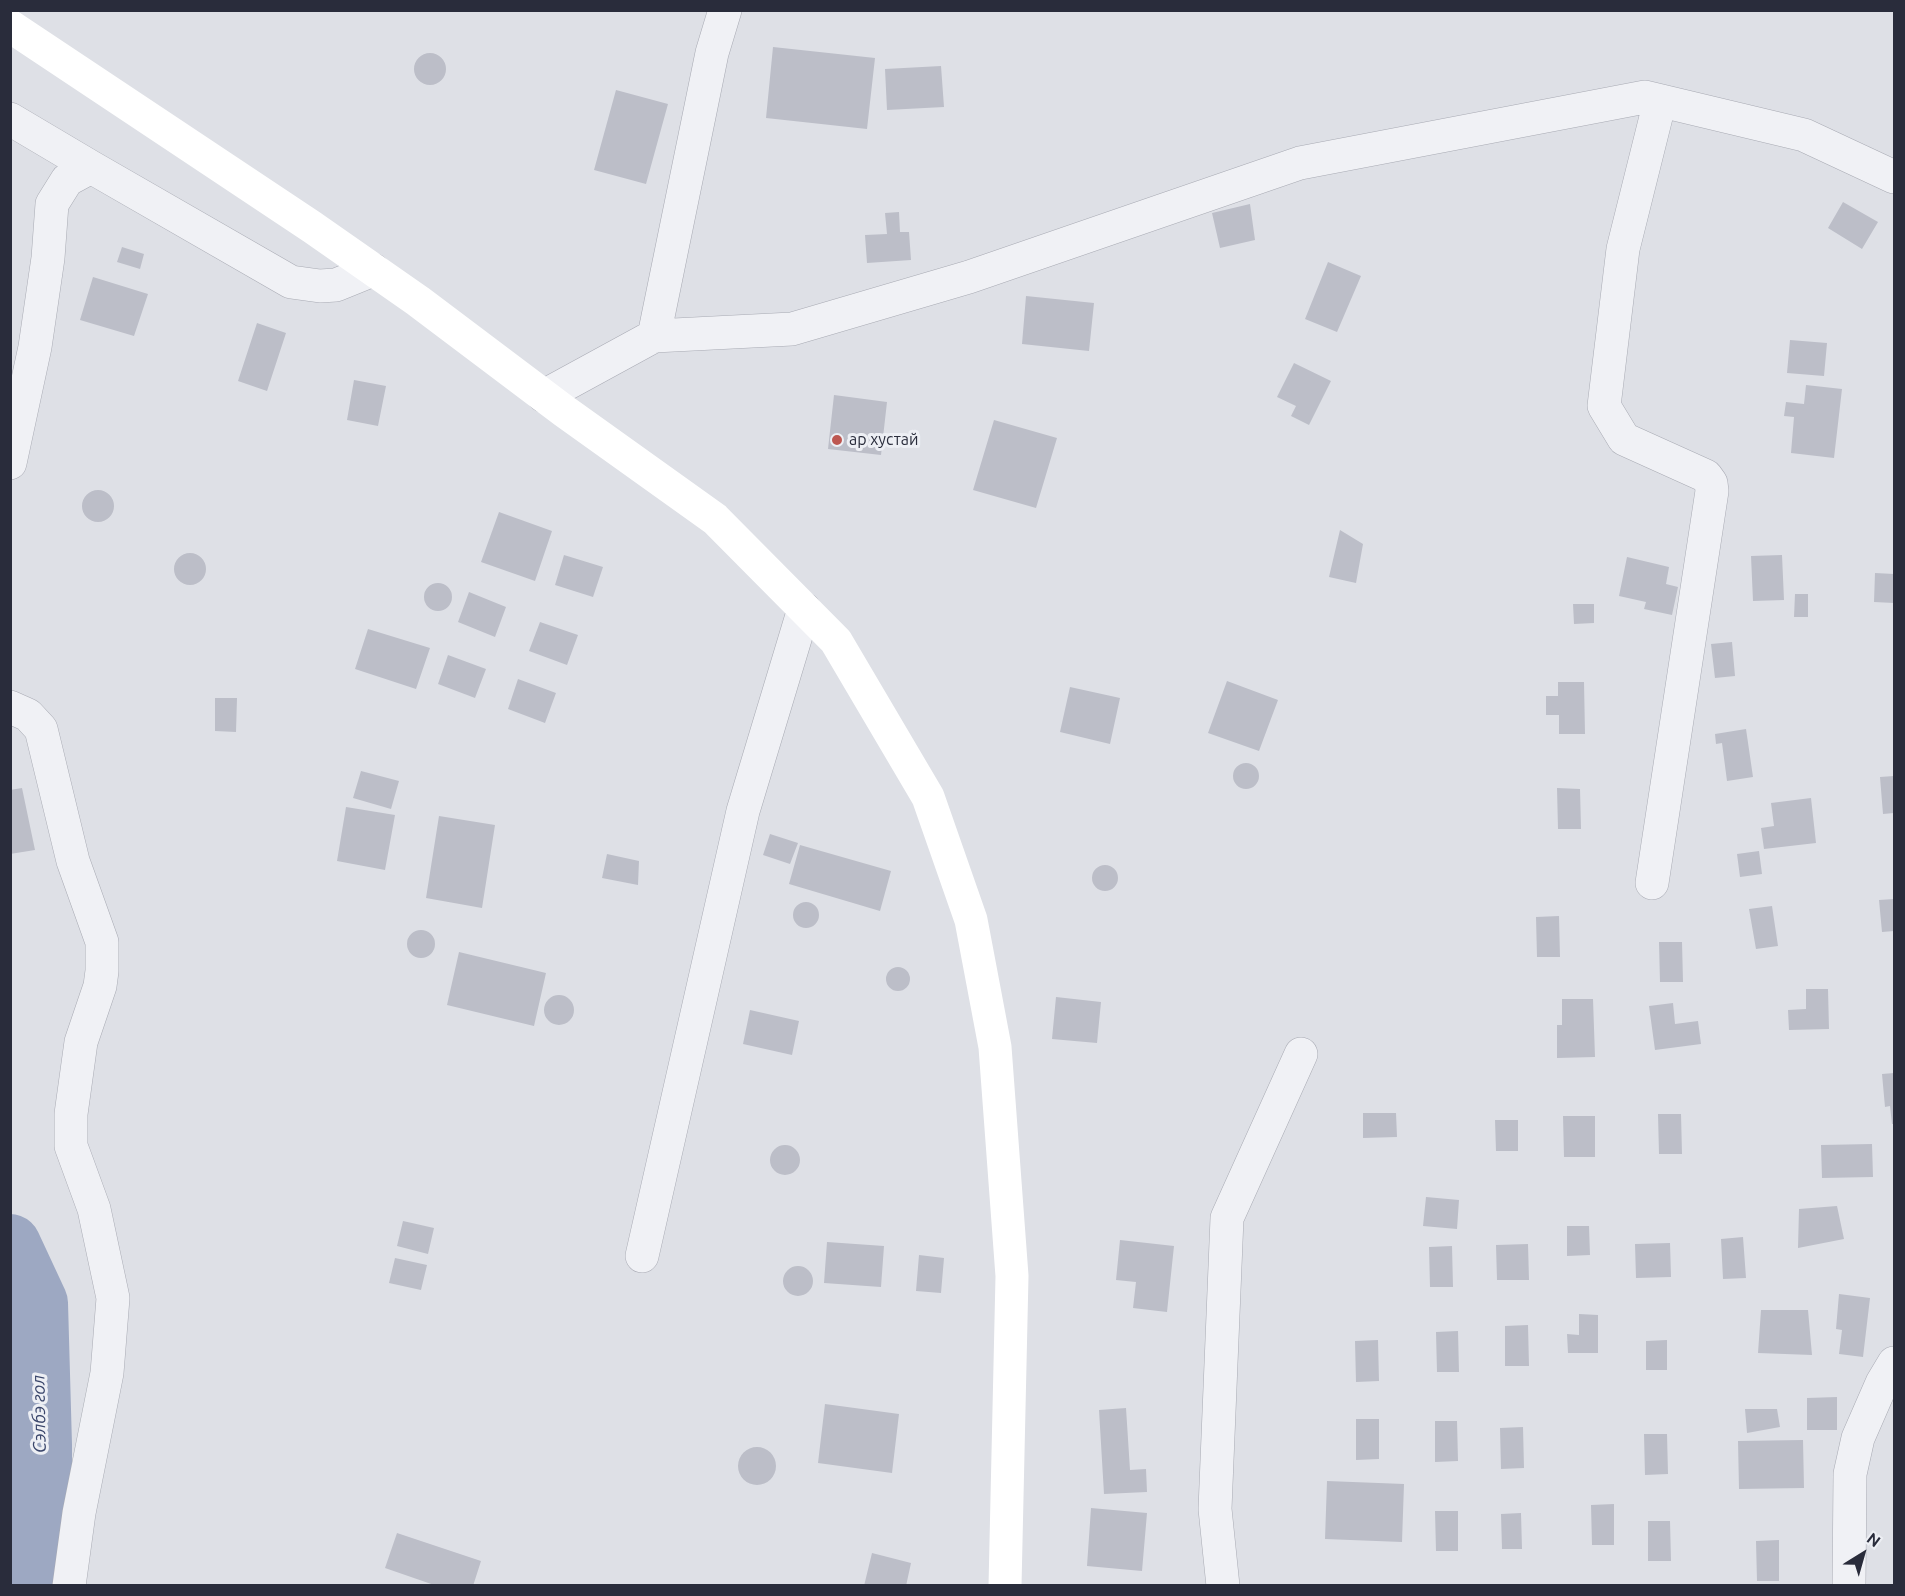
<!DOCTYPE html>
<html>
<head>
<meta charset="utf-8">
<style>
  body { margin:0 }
  #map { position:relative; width:1905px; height:1596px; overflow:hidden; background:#dee0e6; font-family:Ubuntu,sans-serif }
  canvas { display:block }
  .frame { position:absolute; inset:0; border:12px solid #292c3b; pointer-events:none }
  .north { position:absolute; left:1833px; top:1524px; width:60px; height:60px; -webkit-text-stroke:4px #edeff4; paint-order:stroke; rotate:37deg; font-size:16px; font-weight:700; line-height:24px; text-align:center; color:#292c3b }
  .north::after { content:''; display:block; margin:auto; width:21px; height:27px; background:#292c3b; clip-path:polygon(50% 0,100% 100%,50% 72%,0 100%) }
</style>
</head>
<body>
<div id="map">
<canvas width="1905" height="1596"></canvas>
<div class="frame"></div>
<div class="north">N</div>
</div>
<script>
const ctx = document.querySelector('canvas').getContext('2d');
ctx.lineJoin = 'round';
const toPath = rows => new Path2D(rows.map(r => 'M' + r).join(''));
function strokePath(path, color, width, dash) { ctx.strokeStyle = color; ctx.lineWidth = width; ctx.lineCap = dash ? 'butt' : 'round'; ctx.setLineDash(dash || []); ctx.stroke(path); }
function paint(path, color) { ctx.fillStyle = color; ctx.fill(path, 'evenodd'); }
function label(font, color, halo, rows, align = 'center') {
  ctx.font = font + ' Ubuntu,sans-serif'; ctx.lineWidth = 6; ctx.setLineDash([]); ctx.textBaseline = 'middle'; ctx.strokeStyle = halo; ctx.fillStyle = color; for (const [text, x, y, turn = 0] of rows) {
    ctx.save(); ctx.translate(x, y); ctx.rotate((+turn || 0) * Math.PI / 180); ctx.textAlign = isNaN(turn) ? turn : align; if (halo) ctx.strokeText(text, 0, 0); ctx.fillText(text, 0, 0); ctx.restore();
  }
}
strokePath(toPath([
  [10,1245,37,1303,41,1445,41,1540,25,1586]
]), '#9da8c2', 62);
paint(toPath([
  [773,47,875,58,867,129,766,118],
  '414 69a16 16 0 1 1 32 0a16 16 0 1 1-32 0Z',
  [941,66,944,107,887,110,885,69],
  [616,90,668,104,646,184,594,170],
  [1843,202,1878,222,1862,249,1828,228],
  [1250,204,1255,240,1220,248,1212,213],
  [899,212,900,232,909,232,911,260,867,263,865,235,887,234,885,213],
  [122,247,144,254,140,269,117,262],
  [1328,262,1361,276,1337,332,1305,319],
  [93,277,148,294,134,336,80,320],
  [1026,296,1094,303,1089,351,1022,344],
  [257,323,286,333,267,391,238,381],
  [1790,340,1827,343,1824,376,1787,373],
  [1294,363,1331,381,1309,425,1291,416,1296,406,1277,397],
  [354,380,386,386,378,426,347,420],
  [1806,385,1842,389,1834,458,1791,453,1794,417,1784,416,1786,402,1804,404],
  [834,395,887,402,881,455,828,449],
  [994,420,1057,438,1036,508,973,490],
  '82 506a16 16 0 1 1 32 0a16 16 0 1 1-32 0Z',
  [499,512,552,531,535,581,481,562],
  [1340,530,1363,544,1356,583,1329,577],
  '174 569a16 16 0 1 1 32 0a16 16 0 1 1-32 0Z',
  [564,555,603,567,593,597,555,585],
  [1782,555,1784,600,1753,601,1751,556],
  [1627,557,1669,567,1666,584,1678,587,1672,615,1644,609,1646,602,1619,596],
  [1875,573,1894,574,1894,603,1874,602],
  '424 597a14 14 0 1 1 28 0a14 14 0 1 1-28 0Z',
  [469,592,506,607,495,637,458,622],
  [1795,594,1808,594,1808,617,1794,617],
  [1573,604,1594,604,1594,623,1574,624],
  [540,622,578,635,567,665,529,651],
  [368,629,430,648,416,689,355,669],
  [1732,642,1735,676,1715,678,1711,644],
  [448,655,486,669,475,698,438,684],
  [518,679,556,693,545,723,508,709],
  [1227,681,1278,700,1259,751,1208,733],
  [1558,682,1584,682,1585,734,1559,734,1559,715,1546,715,1546,696,1558,696],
  [1070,687,1120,698,1110,744,1060,732],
  [215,698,237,698,236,732,215,731],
  [1746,729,1753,777,1727,781,1722,743,1716,744,1715,734],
  '1233 776a13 13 0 1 1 26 0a13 13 0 1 1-26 0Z',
  [361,771,399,781,391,809,353,798],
  [1894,776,1894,813,1883,814,1880,777],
  [22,788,35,850,10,854,10,790],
  [1557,788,1580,789,1581,829,1558,829],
  [1811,798,1816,843,1764,849,1761,828,1774,826,1771,803],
  [346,807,395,815,385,870,337,861],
  [439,816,495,825,482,908,426,898],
  [770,834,798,843,790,864,763,855],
  [800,845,891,871,880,911,789,884],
  [1759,851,1762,874,1740,877,1737,854],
  [607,854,639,861,638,885,602,878],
  '1092 878a13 13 0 1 1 26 0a13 13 0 1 1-26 0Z',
  [1894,899,1894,931,1882,932,1879,900],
  '793 915a13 13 0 1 1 26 0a13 13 0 1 1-26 0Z',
  [1772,906,1778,946,1756,949,1749,909],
  [1559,916,1560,957,1537,957,1536,917],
  '407 944a14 14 0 1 1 28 0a14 14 0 1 1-28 0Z',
  [1659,942,1682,942,1683,982,1660,982],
  [459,952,546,973,534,1026,447,1005],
  '886 979a12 12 0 1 1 24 0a12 12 0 1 1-24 0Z',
  [1806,989,1828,989,1829,1029,1789,1030,1788,1010,1806,1009],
  '544 1010a15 15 0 1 1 30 0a15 15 0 1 1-30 0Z',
  [1056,997,1101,1002,1097,1043,1052,1039],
  [1562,999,1593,999,1595,1057,1557,1058,1557,1025,1562,1025],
  [1673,1003,1675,1024,1698,1021,1701,1044,1655,1050,1649,1006],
  [750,1010,799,1021,792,1055,743,1044],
  [1894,1073,1894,1124,1892,1124,1890,1106,1885,1107,1882,1074],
  [1363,1113,1396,1113,1397,1137,1363,1138],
  [1658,1114,1681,1114,1682,1154,1659,1154],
  [1563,1116,1595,1116,1595,1157,1564,1157],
  [1495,1120,1518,1120,1518,1151,1496,1151],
  [1872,1144,1873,1177,1822,1178,1821,1145],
  '770 1160a15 15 0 1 1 30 0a15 15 0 1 1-30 0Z',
  [1426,1197,1459,1200,1457,1229,1423,1226],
  [1837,1206,1844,1239,1798,1248,1799,1209],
  [403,1221,434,1228,428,1254,397,1246],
  [1567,1226,1589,1226,1590,1255,1567,1256],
  [1743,1237,1746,1278,1723,1279,1721,1239],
  [1120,1240,1174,1246,1167,1312,1133,1308,1136,1282,1116,1280],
  [827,1242,884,1246,881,1287,824,1283],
  [1670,1243,1671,1277,1636,1278,1635,1244],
  [1528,1244,1529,1280,1497,1280,1496,1245],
  [1452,1246,1453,1287,1430,1287,1429,1247],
  [919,1255,944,1258,941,1293,916,1291],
  [395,1258,427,1265,421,1290,389,1283],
  '783 1281a15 15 0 1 1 30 0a15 15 0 1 1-30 0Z',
  [1839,1294,1870,1298,1863,1357,1839,1354,1842,1330,1836,1329],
  [1761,1310,1808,1310,1812,1355,1758,1353],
  [1579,1314,1598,1315,1598,1353,1568,1353,1567,1334,1579,1335],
  [1528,1325,1529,1366,1505,1366,1505,1326],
  [1458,1331,1459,1372,1437,1372,1436,1332],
  [1378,1340,1379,1381,1356,1382,1355,1341],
  [1667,1340,1667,1370,1646,1370,1646,1341],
  [1837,1397,1837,1430,1807,1430,1807,1398],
  [825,1404,899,1414,892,1473,818,1463],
  [1126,1408,1130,1470,1146,1469,1147,1492,1104,1494,1099,1410],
  [1745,1409,1777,1409,1780,1427,1747,1433],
  [1356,1419,1379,1419,1379,1459,1356,1460],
  [1435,1421,1457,1421,1458,1461,1435,1462],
  [1523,1427,1524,1468,1501,1469,1500,1428],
  [1644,1434,1667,1434,1668,1474,1645,1475],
  [1803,1440,1804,1488,1739,1489,1738,1441],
  '738 1466a19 19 0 1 1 38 0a19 19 0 1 1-38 0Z',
  [1327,1481,1404,1484,1402,1542,1325,1539],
  [1614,1504,1614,1545,1592,1545,1591,1505],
  [1091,1508,1147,1513,1142,1571,1087,1566],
  [1435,1511,1458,1511,1458,1551,1436,1551],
  [1521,1513,1522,1549,1502,1549,1501,1514],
  [1648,1521,1670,1521,1671,1561,1648,1561],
  [397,1533,481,1561,473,1586,437,1586,385,1568],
  [1779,1540,1779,1581,1757,1581,1756,1541],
  [872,1553,911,1563,906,1586,864,1586]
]), '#bcbec8');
const street = toPath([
  [10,119,91,167,291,282,320,286,336,285,373,270],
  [654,336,712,53,725,10],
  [544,396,654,336,792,329,969,277,1300,163,1645,97,1804,135,1894,177],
  [10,463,35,347,48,258,52,204,67,180,91,167],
  [10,707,28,715,41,729,73,861,102,942,102,971,100,986,81,1042,71,1114,71,1146,94,1209,113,1298,107,1373,79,1513,69,1586],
  [1652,883,1712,491,1711,483,1706,476,1624,439,1604,406,1623,249,1660,101],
  [642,1256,743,811,804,609],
  [1223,1586,1215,1509,1227,1218,1301,1054],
  [1849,1586,1850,1474,1858,1438,1882,1383,1894,1363]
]);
strokePath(street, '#a8aab3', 34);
strokePath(street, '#f0f1f5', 33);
strokePath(toPath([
  [10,26,312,227,418,301,564,411,715,519,836,641,928,797,971,920,995,1047,1012,1276,1005,1586]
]), '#fff', 33);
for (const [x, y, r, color] of [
  [837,440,6,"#bd5751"]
]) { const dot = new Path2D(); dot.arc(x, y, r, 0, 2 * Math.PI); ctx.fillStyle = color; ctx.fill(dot); strokePath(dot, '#edeff4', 2); }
label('16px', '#292c3b', '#edeff4', [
  ["ар хустай",849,440]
], 'left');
label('italic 18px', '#39456a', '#edeff4', [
  ["Сэлбэ гол",39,1414,-91]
]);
</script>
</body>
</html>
